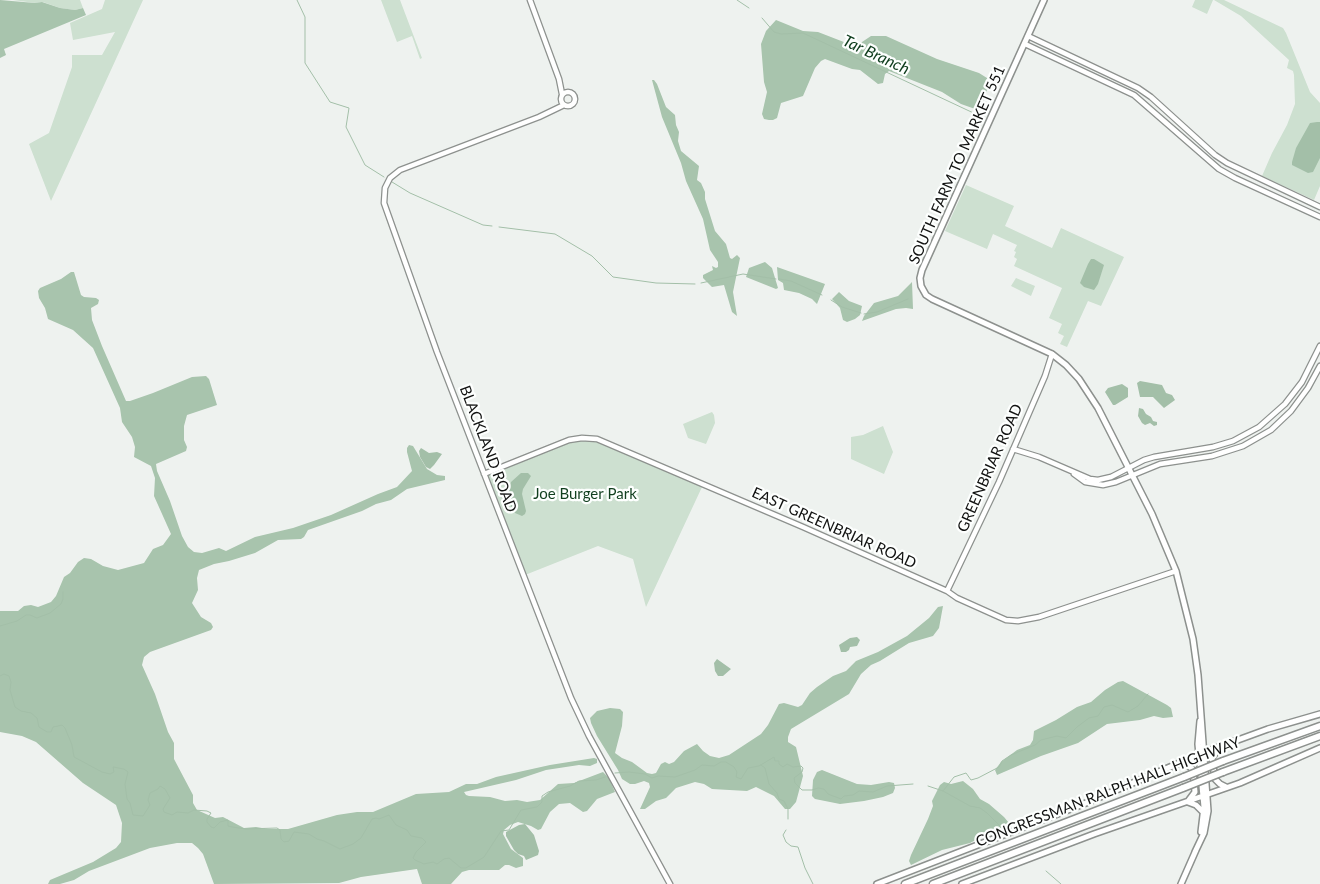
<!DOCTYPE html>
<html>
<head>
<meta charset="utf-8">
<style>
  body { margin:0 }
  canvas { display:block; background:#eef2ef }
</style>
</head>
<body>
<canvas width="1320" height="884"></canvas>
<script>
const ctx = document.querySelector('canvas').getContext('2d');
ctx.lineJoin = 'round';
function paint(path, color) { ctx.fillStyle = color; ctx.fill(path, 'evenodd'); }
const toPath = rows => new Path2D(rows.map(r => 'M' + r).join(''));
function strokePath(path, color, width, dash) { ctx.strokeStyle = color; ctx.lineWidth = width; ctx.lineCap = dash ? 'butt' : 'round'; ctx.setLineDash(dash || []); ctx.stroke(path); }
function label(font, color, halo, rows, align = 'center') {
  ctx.font = font + ' Lato,sans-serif'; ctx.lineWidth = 4.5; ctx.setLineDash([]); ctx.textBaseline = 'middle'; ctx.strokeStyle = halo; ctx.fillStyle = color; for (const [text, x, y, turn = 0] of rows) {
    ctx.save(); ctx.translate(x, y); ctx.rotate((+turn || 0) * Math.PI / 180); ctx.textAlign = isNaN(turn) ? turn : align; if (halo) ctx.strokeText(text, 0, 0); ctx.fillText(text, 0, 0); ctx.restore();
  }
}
paint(toPath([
  [13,0,80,0,83,8,75,10,60,8,43,2,35,3],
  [105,0,143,0,51,201,29,144,49,133,72,67,72,55,102,55,115,32,73,40,70,23,102,9],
  [381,0,400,0,422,58,420,59,412,36,397,42],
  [1195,0,1213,0,1207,14,1192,7],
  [1214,0,1224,0,1283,28,1286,33,1310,92,1320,103,1320,186,1314,200,1262,176,1272,153,1287,125,1295,104,1294,75,1293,71,1287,68,1289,60,1241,16],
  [966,185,1014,206,1005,226,1052,248,1061,228,1124,257,1101,306,1088,301,1067,347,1060,344,1064,336,1058,333,1062,324,1049,318,1062,288,1014,266,1017,259,1014,257,1016,252,1014,251,1017,245,993,234,987,249,945,231],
  [1016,278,1035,286,1031,296,1011,286],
  [712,412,714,415,715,423,706,444,688,438,683,424],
  [883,426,893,452,884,474,851,459,851,437,863,435],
  [581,439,601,443,702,487,646,607,633,559,598,546,525,575,489,481,488,477,490,474,569,442]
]), '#cde0d0');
paint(toPath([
  [0,0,35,3,42,2,60,8,75,10,83,8,86,15,4,49,6,55,0,58],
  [776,20,803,31,818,32,849,44,859,44,871,36,886,36,937,59,979,73,987,78,990,81,984,99,978,110,961,104,942,92,889,71,885,74,883,83,878,84,860,70,852,69,825,59,821,61,815,68,803,96,781,103,777,118,773,120,769,120,764,119,762,114,767,92,764,82,761,44,766,31],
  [652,80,654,80,657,84,666,107,675,115,676,125,679,132,678,141,681,151,699,166,697,180,701,183,705,192,705,199,715,231,726,244,730,258,732,259,737,255,740,258,733,292,737,316,732,312,724,285,712,287,703,278,703,275,713,270,712,266,716,268,718,267,718,262,710,250,703,219,686,181,681,163,662,117],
  [765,262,772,268,778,288,776,289,746,277,749,268],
  [777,267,825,284,817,304,812,299,799,293,784,290,783,283,778,280],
  [71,272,74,272,81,295,84,297,96,298,99,300,98,304,91,308,92,320,102,346,126,401,130,401,153,393,192,377,206,376,209,379,217,405,187,415,184,426,184,440,187,447,186,451,156,464,157,471,170,501,182,536,188,547,194,552,202,553,219,548,226,551,255,537,293,528,331,515,378,494,397,487,412,471,407,452,407,448,409,445,413,446,427,469,437,475,445,476,445,480,407,489,391,500,376,504,362,511,308,530,304,537,301,539,278,540,255,553,229,561,214,564,199,570,197,578,198,590,192,603,201,617,211,623,213,627,211,630,150,652,144,657,142,665,155,694,168,732,174,743,174,759,193,795,193,803,197,810,215,818,223,817,244,828,256,827,268,829,288,829,337,815,357,812,373,812,416,794,449,792,466,784,477,784,496,777,550,765,594,758,597,759,597,763,590,766,579,765,546,770,516,780,464,792,466,795,469,796,490,797,505,801,517,800,527,802,540,800,558,784,574,783,603,772,609,778,615,792,597,799,587,811,583,812,570,803,559,804,550,812,541,829,538,830,531,826,518,822,510,825,504,830,503,834,511,849,523,858,523,866,516,868,509,865,505,865,499,870,469,870,462,872,451,884,422,884,417,869,361,877,339,883,214,884,203,854,198,848,192,843,177,843,150,848,89,871,74,880,60,884,48,884,50,880,93,862,116,848,121,842,122,823,116,805,83,783,36,742,22,736,0,732,0,611,18,611,24,606,31,605,38,607,51,602,56,596,64,577,70,573,78,562,84,558,91,559,103,566,118,570,144,563,153,549,163,545,171,534,154,496,155,478,151,466,134,457,135,447,132,437,122,422,120,408,93,348,73,330,48,319,45,308,39,298,38,291,40,288,61,279],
  [912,282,913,309,906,308,896,309,862,321,864,316,874,303,898,296],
  [839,292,849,301,862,306,860,315,855,319,847,322,843,320,840,308,832,299],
  [943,606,939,628,933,636,909,643,880,661,871,665,861,674,849,694,791,729,788,737,788,742,796,747,803,776,796,802,790,809,785,809,774,796,756,787,747,791,712,789,704,784,695,782,676,788,666,798,656,801,645,809,640,809,650,787,649,783,644,781,635,784,630,784,622,779,618,770,597,736,591,723,590,718,597,711,610,708,620,709,623,712,622,726,615,753,622,758,632,762,647,773,652,774,656,773,661,764,665,762,669,764,674,762,684,751,697,744,703,751,710,756,719,758,729,755,761,734,768,725,779,704,784,703,798,707,802,705,810,693,817,687,833,676,846,671,856,661,878,652,907,636,929,618,938,607],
  [1123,681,1167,705,1171,708,1173,717,1163,718,1154,716,1140,720,1107,724,1078,743,1041,756,997,775,995,770,1001,762,1017,750,1030,745,1033,740,1034,731,1056,720,1077,707,1091,702,1105,690,1118,682],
  [822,770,857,784,871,785,889,782,894,783,895,788,893,793,883,797,864,801,840,804,815,799,812,796,813,780,817,772],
  [963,781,973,789,980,799,989,804,1004,817,1009,823,1009,826,991,832,970,843,942,850,911,865,909,861,911,855,928,819,933,806,932,801,940,785,944,782,951,784]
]), '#a8c4ad');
paint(toPath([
  [1317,122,1320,122,1320,158,1313,172,1308,173,1292,165,1292,162,1296,148,1310,123],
  [1094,259,1104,265,1098,284,1094,290,1084,287,1080,283,1088,264,1091,259],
  [1140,381,1162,385,1166,393,1172,395,1175,400,1164,408,1153,397,1140,397,1137,383],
  [1122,384,1128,388,1128,397,1115,405,1113,405,1105,392,1108,388],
  [1139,408,1143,409,1146,414,1151,417,1153,421,1157,422,1157,425,1154,426,1150,423,1145,425,1142,423,1138,416],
  [421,448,429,453,437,452,442,454,434,465,430,469,426,467,420,457,419,451],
  [521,473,528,473,531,476,523,489,522,494,526,511,525,514,522,516,515,513,511,507,508,494,511,482],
  [857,637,860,640,857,646,850,647,849,650,846,652,841,652,839,645,850,638],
  [717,659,731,669,723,676,718,676,715,671,714,663],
  [525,824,534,835,539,851,538,855,526,860,524,856,518,854,514,850,506,836,506,832,519,825]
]), '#a3bfa8');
strokePath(toPath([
  [297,0,305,17,305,63,330,102,349,108,346,127,365,165,384,177],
  [737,0,749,8],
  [762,18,774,32,781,34,803,33,982,117],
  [392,182,410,193,483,225,492,226],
  [499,227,555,234,592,256,613,277,656,283,695,284],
  [779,279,791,281,822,295],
  [701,283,743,274,776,279],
  [831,300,842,307,861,313],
  [864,314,877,312,908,299],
  [0,626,17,621,26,615,30,615,37,618,50,613,61,604,63,599,63,592],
  [0,676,4,674,9,676,11,682,10,690,15,707,21,711,31,713,37,718,39,727,47,732,51,732,53,727,58,726,62,725,65,728,72,745,74,757,102,772,110,774,114,772,113,767,124,769,128,772,125,784,127,799,130,803,133,815,143,816,150,805,148,800,150,793,158,789,160,786,165,789,170,798,163,809,164,812,172,815,177,812,188,813,194,810,207,811,211,813,207,819,207,822,211,827,214,828,220,822,228,820,228,826,232,827,246,829,277,828,280,830,281,839,284,842,289,841,294,832,309,834,317,839,324,841,340,849,353,844,361,838,372,819,376,818,379,819,389,815,396,825,407,830,411,836,422,838,426,842,416,852,413,858,415,860,424,864,433,862,437,864,444,859,449,858,461,868,466,868,484,857,501,831,509,830,521,810,537,807,542,802,542,796,548,792,570,786,579,781,596,780,605,777],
  [761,765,765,768,769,784,777,793,779,799,784,801,788,809,788,819],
  [615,773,629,772,645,774,652,778,658,776,675,777,695,770,702,765,714,766,721,762,726,762,734,767,737,772,736,777,741,779,748,768,759,766,774,757,775,761,779,761,779,764,783,767,787,764,793,767,801,766,803,768,802,772,794,778,795,783,802,790,812,790,818,788,824,789,828,794,841,799,844,796,853,795,859,791,873,792,887,786,913,784],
  [928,786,943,791,954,777,966,773,971,780,978,778,999,767,1002,761,1011,755,1035,745,1041,740,1057,736,1066,738,1077,727,1089,718,1098,716,1104,707,1112,705,1128,712,1138,706,1148,694],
  [943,791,970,806,980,808,987,813,1001,827],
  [786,830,783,835,786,842,791,846,798,847,805,868,813,884],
  [1046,871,1061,884]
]), '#a3bfa8', 1);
const minor = toPath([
  [530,0,559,79,562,94],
  [1028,36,1138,88,1151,97,1215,155,1227,163,1320,207],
  [1025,44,1134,95,1219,169,1235,178,1320,217],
  '561 99a7 7 0 1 1 14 0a7 7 0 1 1-14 0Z',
  [564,105,539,117,400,170,390,178,385,188,384,203,437,352,571,698,589,736,670,884],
  [1013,449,1039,457,1090,479,1098,480,1111,477,1144,460,1154,457,1213,447,1233,441,1259,427,1285,404,1302,382,1320,346],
  [484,474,569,440,582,438,597,439,803,527,947,591,957,598,1006,620,1018,621,1039,617,1176,571],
  [1074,474,1085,482,1103,485,1116,482,1160,464,1212,456,1243,446,1271,430,1291,411,1308,388,1320,366],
  [947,591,999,482,1045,376,1052,354]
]);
const major = toPath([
  [1044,0,922,270,920,278,921,286,926,295,932,299,1052,354,1066,365,1079,379,1098,408,1152,514,1176,571,1193,639,1198,675,1208,811,1204,833,1195,852],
  [1200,721,1198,744,1204,807,1201,832],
  [1218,749,1212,758,1215,779,1220,784,1226,787],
  [1181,763,1189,766,1193,770,1195,792,1189,800],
  [1188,802,1196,805,1203,812],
  [877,884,1086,803,1205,752,1268,729,1320,714],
  [962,884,1094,834,1240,783,1320,748],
  [1181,884,1196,850]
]);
const highway = toPath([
  [1223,761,1320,726],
  [1223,772,1320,736],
  [905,884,1184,777],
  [933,884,1183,788]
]);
strokePath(minor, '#8d918e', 7);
strokePath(major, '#8d918e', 8);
strokePath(highway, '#8d918e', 9);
strokePath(minor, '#fff', 4.5);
strokePath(major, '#fff', 5);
strokePath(highway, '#fff', 6);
const highwayBridge = toPath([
  [1184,777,1223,761],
  [1183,788,1223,772]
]);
strokePath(highwayBridge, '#8d918e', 9, []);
strokePath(highwayBridge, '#fff', 6);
label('15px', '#111211', '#fdfffe', [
  ["SOUTH FARM TO MARKET 551",957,165,-66],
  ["BLACKLAND ROAD",488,449,69],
  ["GREENBRIAR ROAD",990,468,-66],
  ["EAST GREENBRIAR ROAD",834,528,24],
  ["CONGRESSMAN RALPH HALL HIGHWAY",1108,792,-21]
]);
label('15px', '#113f1f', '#fdfffe', [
  ["Joe Burger Park",585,494]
]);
label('italic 16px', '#0c3b1b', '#fdfffe', [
  ["Tar Branch",876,55,25]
]);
</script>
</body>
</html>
